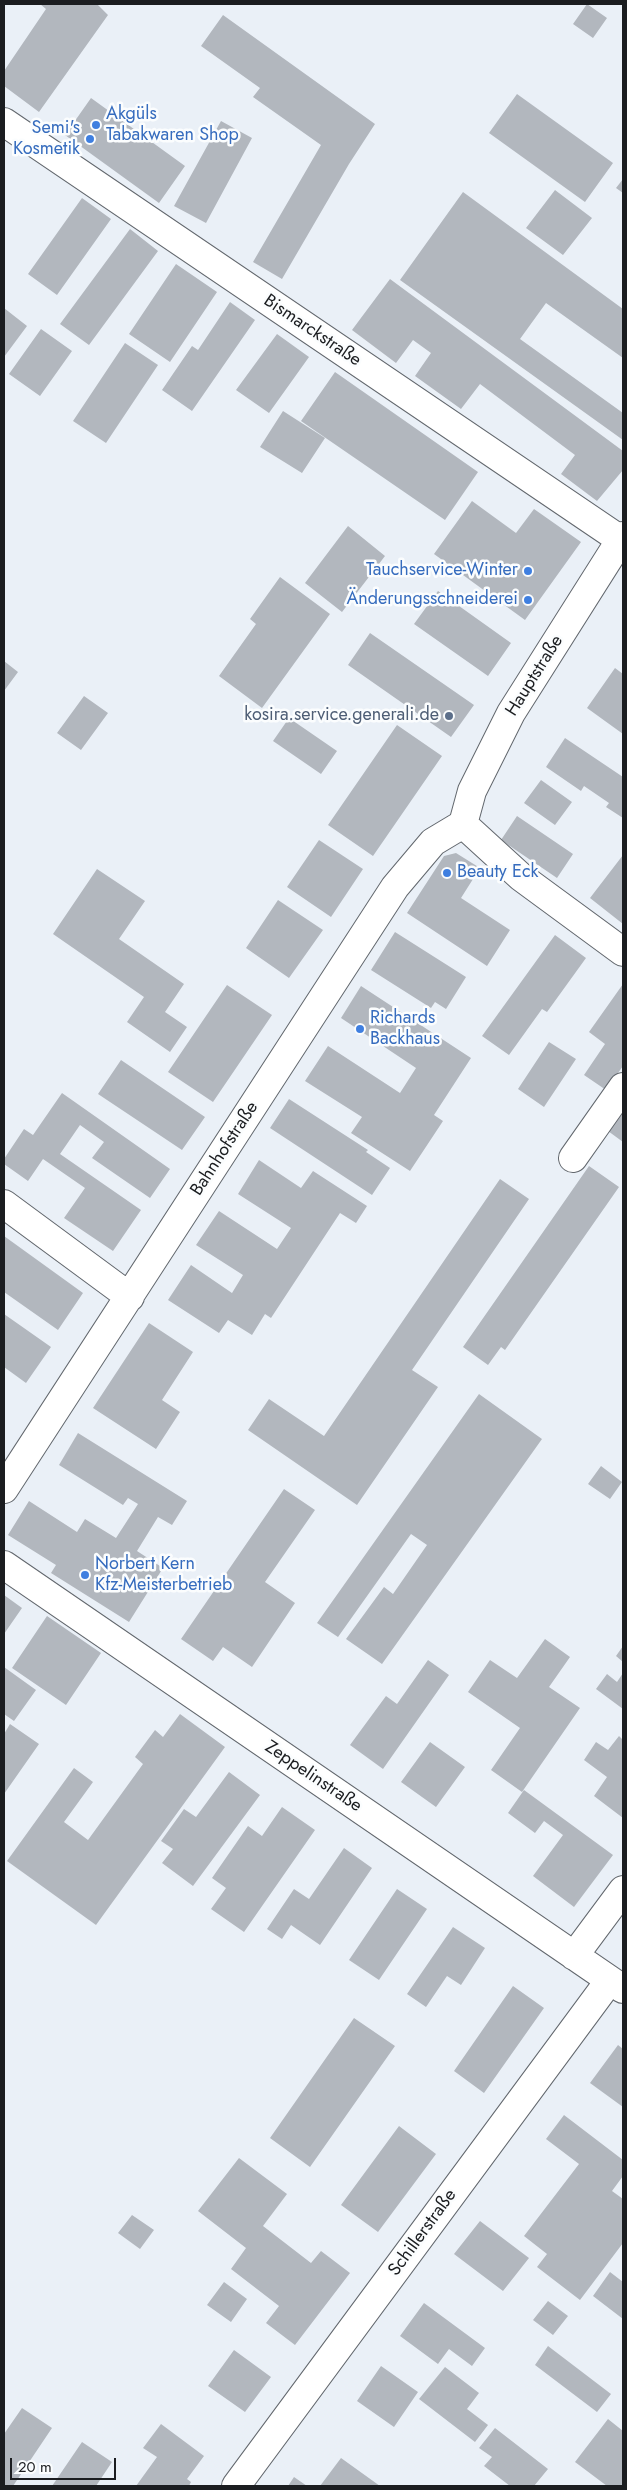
<!DOCTYPE html>
<html>
<head>
<meta charset="utf-8">
<style>
  body { margin:0 }
  #map { position:relative; width:627px; height:2490px; overflow:hidden; background:#eaf0f7; font-family:Jost,sans-serif }
  canvas { display:block }
  .frame { position:absolute; inset:0; border:5px solid #1b1d20; pointer-events:none }
  .scale { position:absolute; left:10px; top:2458px; width:106px; height:22px; box-sizing:border-box; border:2px solid #1b1d20; border-top:0; padding-left:6px; font-size:15px; line-height:18px; white-space:nowrap; color:#1b1d20; -webkit-text-stroke:4px #fbfdfe; paint-order:stroke }
</style>
</head>
<body>
<div id="map">
<canvas width="627" height="2490"></canvas>
<div class="frame"></div>
<div class="scale">20 m</div>
</div>
<script>
const ctx = document.querySelector('canvas').getContext('2d');
ctx.lineJoin = 'round';
function paint(path, color) { ctx.fillStyle = color; ctx.fill(path, 'evenodd'); }
const toPath = rows => new Path2D(rows.map(r => 'M' + r).join(''));
function strokePath(path, color, width, dash) { ctx.strokeStyle = color; ctx.lineWidth = width; ctx.lineCap = dash ? 'butt' : 'round'; ctx.setLineDash(dash || []); ctx.stroke(path); }
function label(font, color, halo, rows, align = 'center') {
  ctx.font = font + ' Jost,sans-serif'; ctx.lineWidth = 5; ctx.setLineDash([]); ctx.textBaseline = 'middle'; ctx.strokeStyle = halo; ctx.fillStyle = color; for (const [text, x, y, turn = 0] of rows) {
    ctx.save(); ctx.translate(x, y); ctx.rotate((+turn || 0) * Math.PI / 180); ctx.textAlign = isNaN(turn) ? turn : align; if (halo) ctx.strokeText(text, 0, 0); ctx.fillText(text, 0, 0); ctx.restore();
  }
}
paint(toPath([
  [40,4,97,4,108,15,39,112,4,86,4,71,46,9],
  [587,4,607,18,593,38,573,24],
  [223,15,375,124,349,164,282,279,253,262,321,145,253,97,260,88,201,46],
  [517,94,613,163,585,202,489,133],
  [91,98,185,166,159,203,65,135],
  [221,121,252,138,206,223,174,206],
  [623,179,623,193,616,188],
  [555,190,592,218,563,255,526,228],
  [463,192,623,309,623,358,546,303,520,339,623,413,623,440,400,280],
  [82,198,111,219,57,295,28,274],
  [130,229,158,251,89,345,60,324],
  [176,264,217,292,170,362,129,334],
  [390,279,623,451,623,470,597,501,561,474,575,455,480,384,461,409,415,376,431,353,413,340,396,363,352,330],
  [230,302,255,320,192,411,162,390,192,346,198,350],
  [4,308,27,326,4,357],
  [41,329,72,351,40,396,9,374],
  [277,334,309,357,269,413,236,390],
  [125,343,158,365,106,443,73,421],
  [335,372,478,472,445,520,301,421],
  [283,411,325,438,302,473,260,447],
  [472,501,516,533,534,509,581,542,525,620,434,554],
  [348,526,385,556,342,612,305,583],
  [280,577,330,614,262,708,219,676,256,624,250,619],
  [438,591,511,643,488,676,414,624],
  [370,633,474,705,451,737,348,665],
  [4,661,18,672,4,691],
  [615,668,623,674,623,734,587,708],
  [84,696,108,713,81,750,57,733],
  [289,718,337,751,321,774,273,741],
  [397,725,442,756,373,856,328,825],
  [565,738,623,777,623,818,606,807,609,803,584,786,581,791,546,767],
  [541,780,572,802,555,825,524,803],
  [517,816,573,854,557,878,501,840],
  [319,840,363,869,331,917,287,887],
  [456,853,480,868,461,898,510,930,487,966,407,913,444,856],
  [623,855,623,924,590,898],
  [97,869,145,901,119,939,184,984,165,1012,187,1027,170,1052,127,1022,144,997,53,934],
  [278,900,323,930,289,978,246,948],
  [395,932,466,977,446,1009,435,1002,431,1008,371,970],
  [555,935,586,958,547,1012,542,1009,509,1055,482,1036],
  [623,984,623,1066,606,1090,584,1075,605,1044,589,1032],
  [227,985,272,1015,213,1102,168,1072],
  [361,986,471,1058,434,1115,443,1121,410,1171,351,1133,362,1117,305,1081,328,1046,400,1093,416,1068,341,1018],
  [549,1042,576,1059,544,1107,518,1089],
  [121,1060,205,1117,182,1150,98,1094],
  [62,1093,170,1169,150,1198,92,1158,104,1142,80,1125,60,1154,141,1210,113,1251,64,1218,85,1188,43,1159,28,1181,4,1164,4,1159,24,1129,33,1135],
  [289,1099,368,1150,366,1152,390,1168,372,1195,270,1128],
  [623,1109,623,1142,608,1131],
  [259,1160,301,1188,313,1171,367,1206,356,1223,340,1213,271,1318,265,1314,252,1335,228,1320,219,1333,168,1300,191,1265,232,1293,243,1275,196,1245,219,1211,277,1249,291,1228,238,1194],
  [589,1166,619,1187,505,1350,501,1347,488,1365,463,1347],
  [500,1179,529,1199,412,1370,438,1387,357,1505,248,1430,269,1399,324,1436],
  [4,1236,83,1293,58,1330,4,1292],
  [4,1314,51,1347,26,1383,4,1367],
  [149,1323,193,1352,162,1400,180,1412,156,1449,93,1408],
  [479,1394,542,1439,382,1664,346,1639,384,1587,393,1594,427,1545,411,1534,338,1637,317,1623],
  [78,1433,187,1501,172,1525,158,1517,137,1551,163,1568,129,1622,51,1573,56,1565,8,1535,29,1501,77,1532,85,1519,116,1538,138,1504,128,1498,123,1505,59,1465],
  [601,1466,622,1482,610,1499,588,1484],
  [284,1489,315,1510,265,1582,295,1603,252,1667,223,1647,213,1661,181,1639],
  [4,1595,22,1608,4,1634],
  [47,1616,101,1653,66,1705,12,1668],
  [545,1639,570,1657,549,1687,580,1708,522,1792,491,1770,520,1728,468,1692,490,1660,517,1678],
  [623,1646,623,1662,616,1656],
  [428,1660,449,1675,383,1769,350,1745,386,1696,397,1704],
  [4,1667,36,1690,14,1721,4,1714],
  [623,1673,623,1709,596,1689,607,1674,617,1682],
  [180,1714,225,1747,96,1925,7,1861,74,1768,93,1782,64,1822,88,1840,143,1764,135,1757,155,1730,163,1737],
  [10,1724,39,1744,4,1794,4,1734],
  [619,1736,623,1740,623,1818,594,1796,607,1777,584,1760,596,1742,608,1750],
  [430,1742,465,1767,436,1807,401,1782],
  [229,1772,260,1795,193,1886,162,1863,173,1849,161,1841,184,1809,196,1817],
  [524,1790,613,1855,574,1907,533,1876,563,1835,544,1821,535,1833,508,1813],
  [282,1807,315,1830,244,1932,211,1909,226,1888,212,1878,248,1826,262,1836],
  [344,1848,372,1868,320,1945,291,1925,282,1939,267,1929,294,1889,309,1899],
  [397,1889,427,1909,379,1980,349,1960],
  [453,1927,485,1948,461,1985,447,1976,426,2007,407,1994],
  [513,1986,544,2008,484,2093,454,2071],
  [354,2018,395,2046,310,2167,270,2138],
  [618,2045,623,2049,623,2107,590,2083],
  [564,2115,623,2160,623,2176,612,2191,623,2199,623,2243,580,2300,537,2267,547,2254,524,2236,579,2164,546,2139],
  [399,2126,436,2154,378,2232,341,2205],
  [239,2158,287,2194,263,2226,311,2263,321,2251,350,2273,295,2345,266,2323,279,2306,231,2269,246,2248,198,2211],
  [132,2215,154,2230,140,2249,118,2233],
  [480,2221,529,2258,503,2291,454,2254],
  [610,2272,623,2282,623,2319,593,2296],
  [224,2282,247,2299,231,2322,207,2305],
  [548,2301,568,2316,553,2335,533,2320],
  [424,2303,485,2348,472,2366,449,2349,438,2364,400,2336],
  [548,2346,611,2394,597,2412,535,2365],
  [234,2350,271,2377,245,2412,208,2386],
  [381,2366,418,2392,394,2427,357,2401],
  [445,2367,479,2393,467,2409,488,2425,475,2442,419,2399],
  [22,2408,52,2428,13,2486,4,2486,4,2434],
  [608,2419,623,2431,623,2486,607,2486,575,2462],
  [161,2424,204,2456,187,2479,191,2482,189,2486,136,2486,157,2457,143,2448],
  [495,2428,548,2469,534,2486,510,2486,484,2466,492,2457,479,2448],
  [82,2442,112,2462,96,2486,52,2486],
  [341,2458,380,2486,320,2486],
  [294,2477,307,2486,288,2486]
]), '#b2b7be');
const minor = toPath([
  [4,122,621,540],
  [463,824,472,791,511,713,623,536],
  [463,824,521,877,623,952],
  [573,1158,623,1087],
  [4,1204,130,1297],
  [4,1489,395,887,433,842,463,824],
  [4,1565,623,1989],
  [574,1956,623,1890],
  [236,2486,610,1980]
]);
strokePath(minor, '#62676d', 30);
strokePath(minor, '#fff', 28);
for (const [x, y, r, color] of [
  [96,125,5,"#3f7fe0"],
  [90,139,5,"#3f7fe0"],
  [528,571,5,"#3f7fe0"],
  [528,600,5,"#3f7fe0"],
  [449,716,5,"#5c6f8a"],
  [447,873,5,"#3f7fe0"],
  [360,1029,5,"#3f7fe0"],
  [85,1575,5,"#3f7fe0"]
]) { const dot = new Path2D(); dot.arc(x, y, r, 0, 2 * Math.PI); ctx.fillStyle = color; ctx.fill(dot); strokePath(dot, '#fbfdfe', 2); }
label('18px', '#366cbe', '#fbfdfe', [
  ["Akgüls",106,115],
  ["Tabakwaren Shop",106,136],
  ["Semi's",80,129,"right"],
  ["Kosmetik",80,150,"right"],
  ["Tauchservice-Winter",518,571,"right"],
  ["Änderungsschneiderei",518,600,"right"],
  ["Beauty Eck",457,873],
  ["Richards",370,1019],
  ["Backhaus",370,1040],
  ["Norbert Kern",95,1565],
  ["Kfz-Meisterbetrieb",95,1586]
], 'left');
label('18px', '#1b1d20', '#fbfdfe', [
  ["Bismarckstraße",312,331,34],
  ["Hauptstraße",535,676,-58],
  ["Bahnhofstraße",225,1149,-57],
  ["Zeppelinstraße",313,1777,34],
  ["Schillerstraße",423,2233,-54]
]);
label('18px', '#4e5e75', '#fbfdfe', [
  ["kosira.service.generali.de",439,716]
], 'right');
</script>
</body>
</html>
